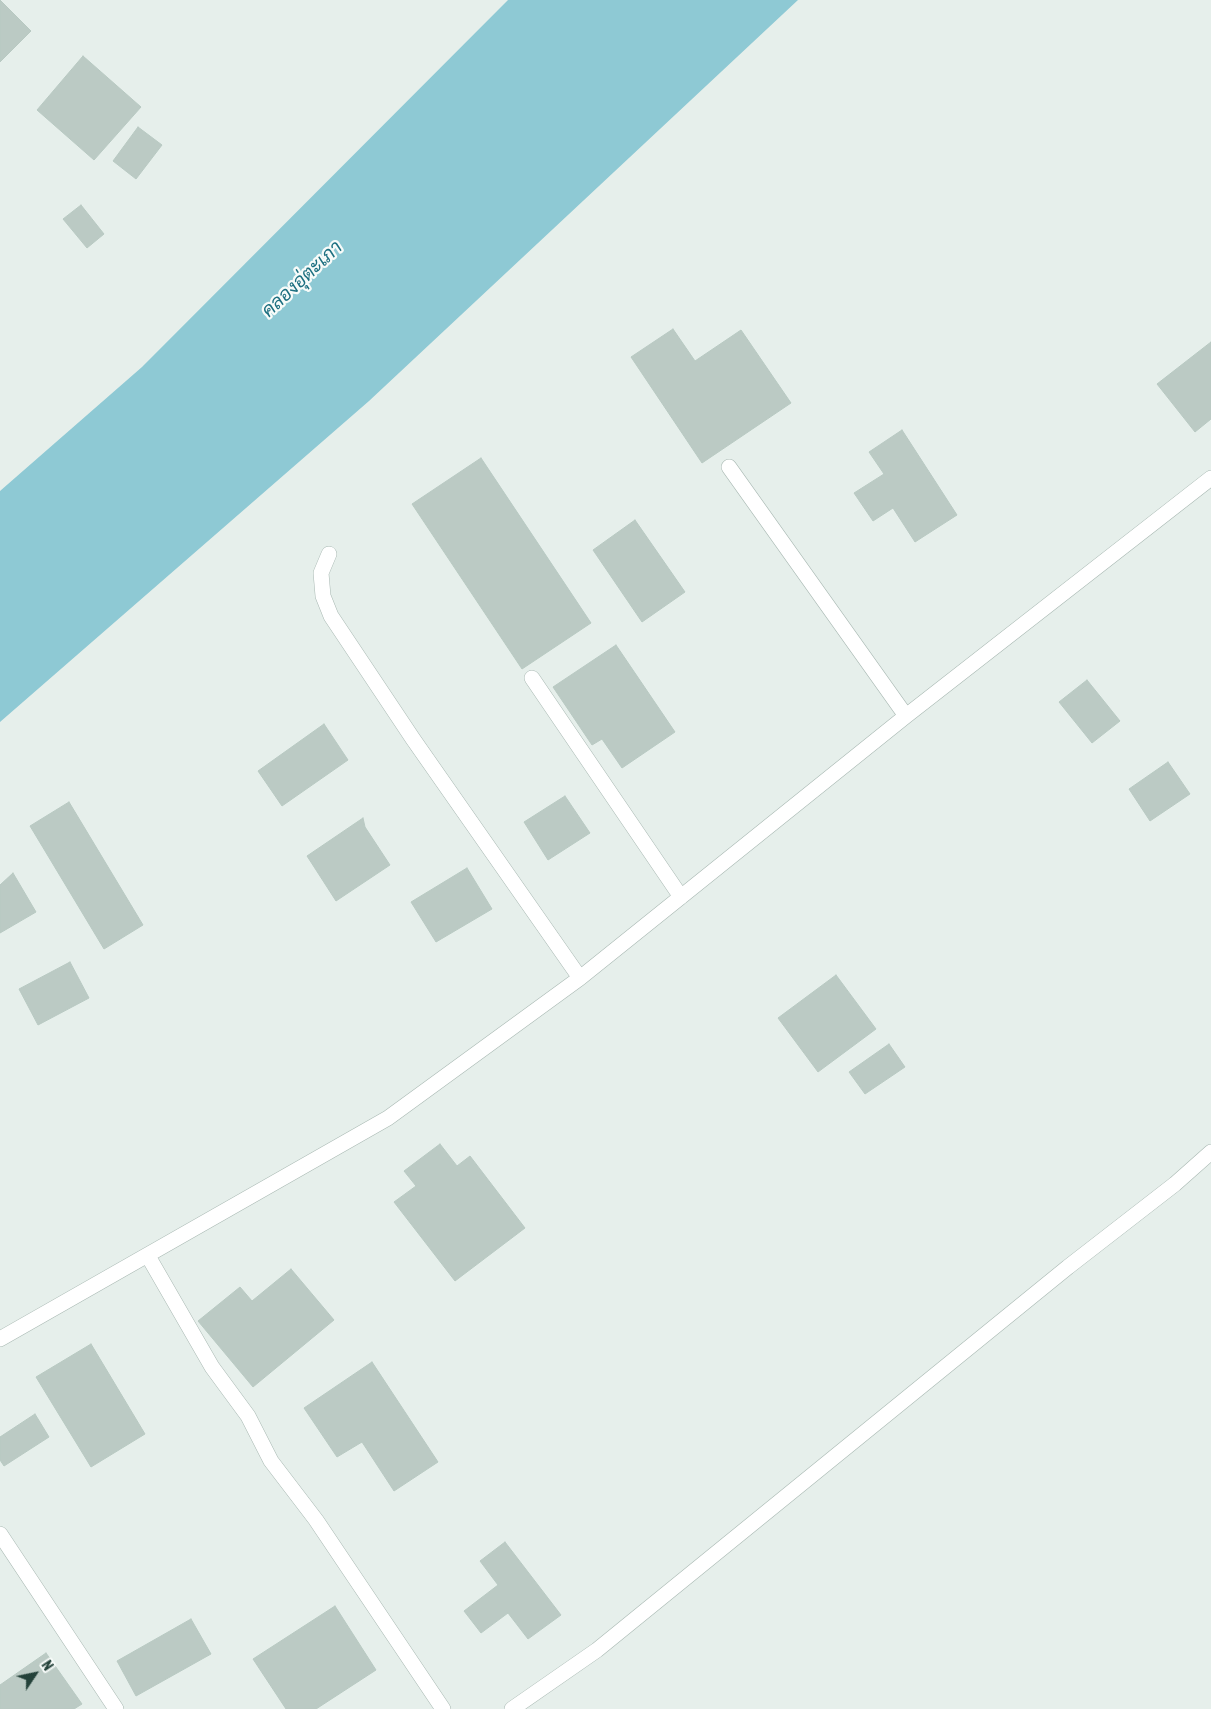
<!DOCTYPE html>
<html>
<head>
<meta charset="utf-8">
<style>
  body { margin:0 }
  #map { position:relative; width:1211px; height:1709px; overflow:hidden; background:#e6efeb; font-family:"Asap Condensed",sans-serif }
  canvas { display:block }
  .north { position:absolute; left:10px; top:1649px; width:50px; height:50px; -webkit-text-stroke:4px #f7fbf9; paint-order:stroke; rotate:56deg; font-size:14px; font-weight:700; line-height:20px; text-align:center; color:#24423a }
  .north::after { content:''; display:block; margin:auto; width:18px; height:22px; background:#24423a; clip-path:polygon(50% 0,100% 100%,50% 72%,0 100%) }
</style>
</head>
<body>
<div id="map">
<canvas width="1211" height="1709"></canvas>
<div class="north">N</div>
</div>
<script>
const ctx = document.querySelector('canvas').getContext('2d');
ctx.lineJoin = 'round';
function paint(path, color) { ctx.fillStyle = color; ctx.fill(path, 'evenodd'); }
const toPath = rows => new Path2D(rows.map(r => 'M' + r).join(''));
function strokePath(path, color, width, dash) { ctx.strokeStyle = color; ctx.lineWidth = width; ctx.lineCap = dash ? 'butt' : 'round'; ctx.setLineDash(dash || []); ctx.stroke(path); }
function label(font, color, halo, rows, align = 'center') {
  ctx.font = font + ' "Asap Condensed",Sarabun,sans-serif'; ctx.lineWidth = 4.5; ctx.setLineDash([]); ctx.textBaseline = 'middle'; ctx.strokeStyle = halo; ctx.fillStyle = color; for (const [text, x, y, turn = 0] of rows) {
    ctx.save(); ctx.translate(x, y); ctx.rotate((+turn || 0) * Math.PI / 180); ctx.textAlign = isNaN(turn) ? turn : align; if (halo) ctx.strokeText(text, 0, 0); ctx.fillText(text, 0, 0); ctx.restore();
  }
}
paint(toPath([
  [508,0,798,0,369,401,0,722,0,491,142,367]
]), '#8ec9d4');
const building = toPath([
  [0,0,31,31,0,62,0,0],
  [83,56,141,107,94,160,37,110,83,56],
  [138,127,162,145,136,179,113,161,138,127],
  [81,205,104,234,87,248,63,219,81,205],
  [673,329,695,361,741,330,791,403,702,463,631,357,673,329],
  [1211,342,1211,419,1195,432,1157,384,1211,342],
  [902,430,957,515,915,542,893,508,873,521,854,493,884,474,869,452,902,430],
  [481,458,591,623,522,669,412,504,481,458],
  [635,520,685,592,642,622,593,550,635,520],
  [616,645,675,732,622,768,602,739,592,745,553,687,616,645],
  [1087,680,1120,721,1092,743,1059,702,1087,680],
  [324,724,348,760,282,806,258,771,324,724],
  [1168,762,1190,794,1150,821,1129,789,1168,762],
  [565,796,590,833,548,860,524,822,565,796],
  [69,802,143,925,104,949,30,826,69,802],
  [363,818,365,827,390,865,336,901,307,856,363,818],
  [467,868,492,909,436,942,411,902,467,868],
  [13,873,36,912,0,933,0,885,13,873],
  [70,962,89,998,38,1025,19,989,70,962],
  [836,975,876,1029,818,1072,778,1018,836,975],
  [889,1044,905,1067,865,1094,849,1072,889,1044],
  [440,1144,457,1166,470,1156,525,1228,455,1281,394,1202,416,1186,404,1171,440,1144],
  [291,1269,334,1320,253,1387,198,1321,240,1287,252,1301,291,1269],
  [91,1344,145,1434,91,1467,36,1377,91,1344],
  [372,1362,438,1462,394,1491,362,1442,337,1457,304,1408,372,1362],
  [35,1414,49,1437,4,1466,0,1460,0,1437,35,1414],
  [505,1542,561,1615,528,1639,508,1613,481,1633,464,1611,498,1585,480,1561,505,1542],
  [335,1606,376,1670,316,1709,286,1709,253,1659,335,1606],
  [191,1619,211,1654,136,1696,117,1661,191,1619],
  [46,1653,82,1704,74,1709,0,1709,0,1685,46,1653]
]);
paint(building, '#bbcac4');
strokePath(building, '#b8c9c2', 1);
const minor = toPath([
  [729,467,906,716],
  [329,554,321,573,323,596,331,616,413,739,580,978],
  [532,678,681,897],
  [148,1256,212,1367,248,1416,271,1461,316,1520,443,1709],
  [0,1339,388,1118,580,978,906,716,1211,478],
  [0,1534,116,1709],
  [512,1709,597,1650,1068,1267,1175,1184,1211,1152]
]);
strokePath(minor, '#a8b8b2', 16);
strokePath(minor, '#fff', 15);
label('italic 19px', '#1c6f80', '#f7fbf9', [
  ["คลองอุ่ตะเภา",302,279,-43]
]);
</script>
</body>
</html>
